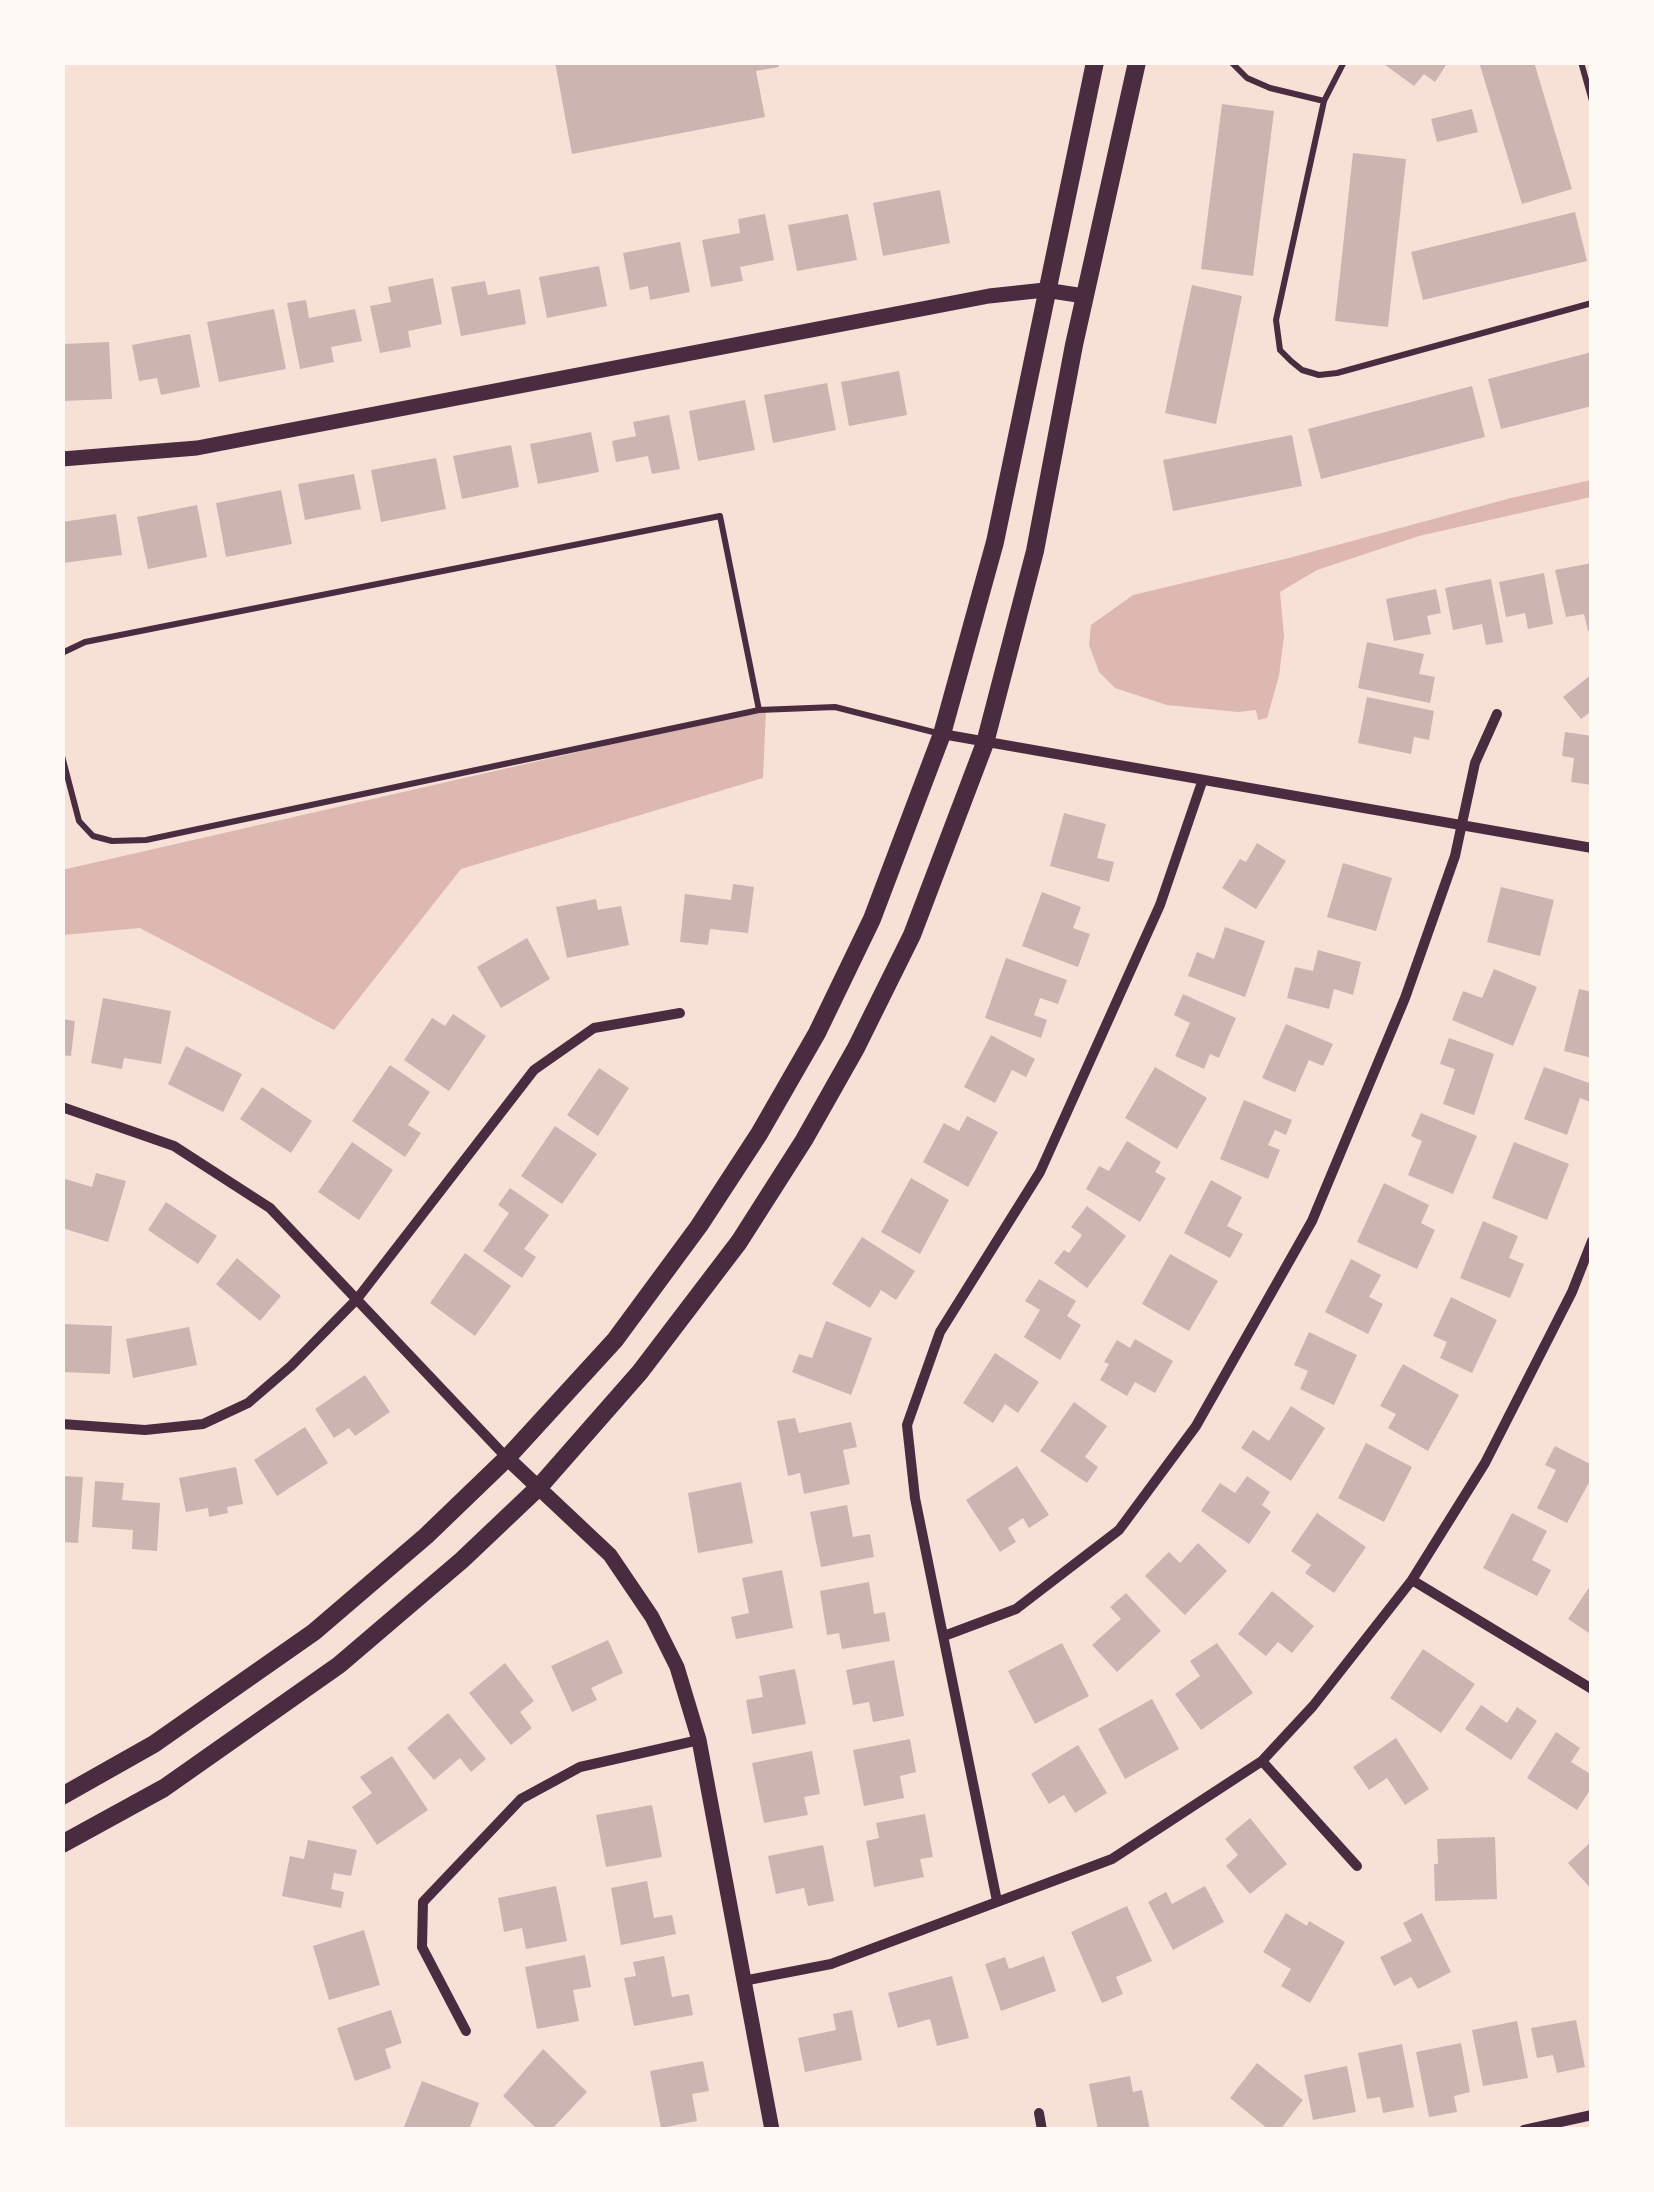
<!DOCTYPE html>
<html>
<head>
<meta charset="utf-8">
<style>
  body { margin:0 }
  #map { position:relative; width:1654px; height:2192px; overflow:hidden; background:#f7e1d7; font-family:Poppins,sans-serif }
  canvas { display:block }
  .frame { position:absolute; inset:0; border:65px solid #fffaf5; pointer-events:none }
</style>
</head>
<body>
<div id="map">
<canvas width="1654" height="2192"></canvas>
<div class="frame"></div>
</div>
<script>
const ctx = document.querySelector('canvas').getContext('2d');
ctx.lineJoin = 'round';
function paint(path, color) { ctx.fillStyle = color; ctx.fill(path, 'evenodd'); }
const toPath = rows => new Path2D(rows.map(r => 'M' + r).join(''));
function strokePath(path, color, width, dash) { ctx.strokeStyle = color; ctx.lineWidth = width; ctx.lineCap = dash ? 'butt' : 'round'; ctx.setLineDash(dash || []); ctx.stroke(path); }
paint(toPath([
  [1591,480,1591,497,1419,536,1317,570,1280,592,1284,636,1279,676,1267,718,1258,720,1256,710,1238,712,1167,705,1115,688,1099,672,1089,645,1091,625,1133,595,1289,558,1511,498],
  [766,709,763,778,461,869,334,1030,140,928,63,935,62,870]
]), '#dcb8b0');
paint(toPath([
  [555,62,778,62,779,67,756,71,765,117,572,154],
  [1381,62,1448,62,1435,82,1424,74,1414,86],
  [1479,62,1534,62,1572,189,1522,204],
  [1222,104,1274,111,1253,276,1201,269],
  [1472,109,1478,132,1437,142,1431,119],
  [1353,153,1406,159,1388,327,1335,321],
  [940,190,950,243,883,256,873,203],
  [1575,212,1587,261,1423,300,1411,252],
  [765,214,774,260,740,267,743,281,711,287,702,240,740,233,738,219],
  [848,214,857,260,797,271,788,225],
  [680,242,690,292,650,300,648,286,630,290,623,253],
  [599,266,607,306,547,318,539,277],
  [433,278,442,324,408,331,411,347,380,353,370,306,391,302,388,287],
  [485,281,488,295,520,289,526,324,461,336,451,287],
  [1192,285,1242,296,1216,424,1165,413],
  [306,300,309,318,355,309,362,341,331,347,334,362,300,369,287,303],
  [274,309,286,369,219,382,207,322],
  [190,334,200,387,161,395,157,378,139,381,132,345],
  [109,342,112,399,62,401,62,344],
  [1592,352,1592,406,1501,429,1488,379],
  [899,371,907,415,849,426,841,382],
  [827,383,836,430,773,443,764,395],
  [1472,386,1485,437,1321,479,1308,429],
  [745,400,755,450,698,461,689,411],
  [669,415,680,469,652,474,648,456,616,462,612,441,636,436,633,422],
  [591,432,599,472,538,484,530,444],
  [1292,435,1302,486,1173,511,1163,460],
  [511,445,519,487,462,499,453,456],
  [436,458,446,509,381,522,371,470],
  [354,474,361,509,305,520,298,484],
  [281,490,292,544,226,557,216,503],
  [197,505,207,557,148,569,137,517],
  [116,514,122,555,63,563,62,522],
  [1592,563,1592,630,1588,631,1584,614,1566,617,1555,570],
  [1544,573,1553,624,1528,629,1525,613,1506,617,1499,582],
  [1491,579,1503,642,1486,645,1482,624,1453,630,1445,588],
  [1436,589,1441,613,1427,616,1431,634,1394,641,1386,599],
  [1367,642,1424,654,1419,674,1435,677,1430,703,1358,688],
  [1592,674,1592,711,1581,719,1563,697],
  [1367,697,1434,711,1429,740,1414,737,1411,754,1358,743],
  [1565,732,1592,736,1592,785,1571,782,1574,758,1562,756],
  [1064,813,1106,824,1097,858,1114,862,1109,882,1050,866],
  [1257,843,1286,861,1256,909,1222,888,1240,859,1246,862],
  [1343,863,1392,878,1376,931,1327,917],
  [733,884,754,887,748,933,710,929,708,945,680,942,685,894,731,900],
  [1501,887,1554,900,1540,956,1487,942],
  [1042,892,1081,907,1073,928,1090,934,1078,967,1022,946],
  [596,899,598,910,621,906,629,945,567,958,556,907],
  [1225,927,1265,941,1245,997,1188,976,1197,952,1214,959],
  [527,938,550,979,501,1008,477,967],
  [1318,950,1361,962,1353,995,1334,989,1329,1009,1287,998,1295,967,1313,971],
  [1006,958,1067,980,1058,1004,1040,998,1034,1015,1047,1020,1041,1038,985,1018],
  [1494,969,1537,987,1513,1046,1452,1020,1463,991,1482,998],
  [1579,989,1592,992,1592,1058,1564,1051],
  [1183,994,1236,1018,1219,1058,1210,1054,1204,1069,1175,1056,1190,1023,1174,1015],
  [103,998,171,1011,161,1064,124,1058,122,1069,91,1063],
  [453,1014,486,1036,449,1091,404,1060,432,1018,445,1026],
  [62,1019,75,1021,71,1056,62,1055],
  [1286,1024,1333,1044,1323,1066,1309,1060,1295,1092,1262,1078],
  [991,1035,1035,1059,1026,1077,1012,1070,995,1103,964,1087],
  [1449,1038,1494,1054,1474,1115,1443,1104,1455,1069,1440,1064],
  [186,1046,242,1074,223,1112,168,1084],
  [390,1065,430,1092,408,1125,421,1133,405,1157,352,1121],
  [1155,1067,1207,1098,1177,1149,1125,1118],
  [1544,1067,1592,1084,1590,1102,1580,1098,1567,1135,1524,1119],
  [599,1068,629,1088,598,1136,567,1115],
  [262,1087,312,1121,291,1153,240,1119],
  [1244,1100,1292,1120,1286,1135,1275,1130,1268,1145,1280,1150,1268,1179,1220,1159],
  [1421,1113,1477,1136,1453,1194,1408,1175,1422,1141,1411,1136],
  [967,1116,998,1132,968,1187,923,1162,944,1123,959,1131],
  [555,1126,597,1154,562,1204,521,1176],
  [1127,1141,1161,1162,1155,1172,1166,1178,1140,1222,1086,1189,1099,1166,1109,1171],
  [352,1142,393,1170,359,1220,318,1192],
  [1514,1142,1569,1164,1547,1220,1492,1198],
  [96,1173,126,1181,108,1242,62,1228,62,1178,92,1187],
  [911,1178,949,1200,920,1254,881,1232],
  [1211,1180,1242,1197,1227,1226,1243,1234,1230,1258,1184,1233],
  [1384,1183,1429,1205,1421,1223,1435,1230,1417,1269,1357,1242],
  [510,1188,549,1215,524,1249,536,1257,522,1278,483,1251,509,1213,498,1205],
  [166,1202,217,1236,198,1264,148,1230],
  [1087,1206,1126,1236,1087,1288,1054,1263,1064,1250,1069,1253,1082,1235,1071,1227],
  [1483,1221,1518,1236,1509,1258,1524,1264,1510,1298,1460,1278],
  [862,1237,915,1271,896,1300,881,1290,870,1308,832,1284],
  [465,1253,511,1286,475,1336,430,1303],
  [1170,1254,1218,1281,1189,1331,1142,1304],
  [237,1258,281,1296,260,1321,216,1284],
  [1351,1259,1381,1275,1369,1297,1383,1304,1368,1334,1325,1312],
  [1039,1279,1076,1301,1067,1316,1081,1325,1060,1360,1024,1337,1040,1310,1025,1301],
  [1451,1297,1497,1320,1472,1373,1440,1358,1447,1342,1433,1336],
  [826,1321,872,1338,851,1395,792,1372,799,1354,812,1358],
  [62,1324,112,1326,110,1374,62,1372],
  [189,1327,197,1365,133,1378,126,1339],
  [1309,1332,1357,1355,1334,1405,1300,1389,1308,1371,1294,1365],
  [1135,1339,1173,1361,1155,1393,1135,1382,1127,1396,1100,1380,1109,1364,1104,1362,1117,1340,1130,1348],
  [995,1353,1039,1382,1018,1413,1005,1404,993,1423,963,1403],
  [1403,1364,1459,1395,1428,1451,1388,1428,1396,1414,1380,1406],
  [365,1375,390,1412,355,1436,349,1428,334,1438,315,1409],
  [1074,1402,1107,1426,1085,1457,1098,1467,1087,1483,1040,1451],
  [1291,1406,1325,1428,1291,1481,1241,1448,1253,1430,1269,1441],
  [795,1418,799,1433,851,1422,857,1447,843,1450,850,1484,804,1494,800,1473,788,1476,777,1421],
  [305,1427,328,1463,277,1496,254,1460],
  [1366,1443,1412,1467,1384,1522,1338,1498],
  [1555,1446,1592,1465,1592,1477,1567,1523,1537,1508,1556,1470,1545,1465],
  [1017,1466,1049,1515,1029,1528,1023,1518,1008,1528,1016,1542,1000,1552,966,1500],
  [236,1467,243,1504,227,1507,228,1513,209,1517,208,1508,186,1512,179,1478],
  [62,1476,83,1477,78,1543,62,1542],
  [1247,1476,1270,1492,1262,1505,1271,1512,1249,1544,1201,1511,1220,1483,1235,1493],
  [95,1481,124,1483,122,1500,160,1503,157,1551,132,1549,133,1530,92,1527],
  [741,1482,753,1543,698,1553,688,1493],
  [847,1505,853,1537,870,1534,874,1557,821,1567,810,1512],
  [1317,1513,1366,1547,1334,1593,1305,1573,1311,1565,1291,1551],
  [1512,1513,1547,1531,1532,1560,1551,1570,1537,1596,1483,1568],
  [1198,1543,1227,1571,1185,1615,1145,1576,1169,1552,1180,1563],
  [782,1570,793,1628,736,1639,731,1617,749,1613,742,1578],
  [869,1582,874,1614,885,1612,890,1641,842,1649,839,1633,827,1635,820,1591],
  [1592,1583,1592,1635,1568,1619],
  [1272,1591,1314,1626,1292,1653,1278,1642,1266,1656,1238,1634],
  [1126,1593,1161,1631,1117,1672,1092,1645,1121,1619,1110,1607],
  [608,1640,623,1673,591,1688,597,1700,572,1712,551,1666],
  [1062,1643,1089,1696,1035,1724,1008,1671],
  [1217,1643,1253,1693,1201,1730,1175,1694,1200,1676,1190,1661],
  [1423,1649,1475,1684,1441,1733,1390,1698],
  [894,1660,904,1716,873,1722,869,1702,853,1705,846,1670],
  [505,1663,534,1701,520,1712,532,1728,511,1745,469,1693],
  [795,1669,806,1724,752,1734,746,1700,763,1697,759,1676],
  [1152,1699,1179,1749,1125,1779,1098,1729],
  [1481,1705,1507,1723,1517,1707,1537,1721,1511,1760,1465,1729],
  [448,1713,486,1759,471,1772,460,1758,434,1780,407,1748],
  [1556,1732,1580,1748,1571,1762,1592,1775,1592,1787,1577,1810,1527,1778],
  [1396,1738,1429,1789,1405,1805,1387,1778,1369,1790,1353,1767],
  [910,1739,916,1772,900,1776,904,1798,864,1806,853,1750],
  [1078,1745,1107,1793,1075,1813,1064,1795,1049,1804,1031,1774],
  [812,1751,820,1794,804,1797,808,1815,764,1823,752,1763],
  [392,1756,428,1810,377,1845,352,1807,372,1793,360,1777],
  [652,1805,662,1857,606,1867,596,1815],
  [925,1814,933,1857,920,1859,924,1877,874,1887,866,1841,879,1838,876,1823],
  [1250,1818,1287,1864,1250,1894,1226,1866,1238,1855,1225,1839],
  [1495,1837,1497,1899,1435,1901,1434,1864,1438,1864,1437,1839],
  [308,1840,357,1850,351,1876,334,1873,331,1889,344,1892,341,1908,282,1896,290,1856,304,1859],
  [1592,1841,1592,1890,1568,1863],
  [823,1845,834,1901,808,1906,804,1888,776,1894,768,1856],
  [647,1881,654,1918,672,1915,676,1934,621,1945,611,1888],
  [556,1886,567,1941,526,1949,522,1928,504,1932,498,1898],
  [1205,1886,1224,1922,1173,1950,1148,1902,1166,1892,1172,1904],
  [1127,1906,1152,1961,1116,1977,1123,1994,1102,2003,1071,1932],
  [1286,1913,1307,1926,1309,1921,1345,1942,1310,2003,1281,1986,1291,1969,1263,1952],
  [1422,1913,1451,1972,1418,1989,1411,1977,1394,1986,1380,1957,1412,1941,1403,1923],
  [364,1930,380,1985,329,2000,313,1946],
  [585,1955,591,1987,573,1990,579,2021,537,2029,525,1967],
  [664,1956,672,1997,689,1994,693,2015,634,2026,624,1978,636,1976,633,1962],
  [1044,1956,1056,1991,1001,2011,985,1964,1005,1957,1009,1969],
  [952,1976,969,2038,937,2046,930,2019,898,2028,888,1993],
  [391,2010,402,2043,385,2049,391,2068,355,2081,337,2028],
  [852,2010,862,2060,805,2072,798,2038,836,2030,833,2014],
  [1576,2020,1585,2067,1557,2073,1553,2055,1537,2058,1531,2028],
  [1517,2021,1528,2078,1483,2086,1472,2030],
  [1461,2043,1470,2092,1454,2096,1457,2112,1429,2117,1416,2052],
  [1402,2044,1414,2107,1383,2113,1380,2097,1367,2099,1358,2053],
  [543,2049,587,2092,551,2130,538,2130,503,2096],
  [703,2061,709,2091,692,2094,697,2121,661,2128,650,2071],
  [1257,2063,1303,2100,1280,2130,1269,2130,1230,2098],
  [1347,2066,1356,2112,1313,2120,1304,2075],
  [1130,2076,1133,2092,1142,2090,1150,2130,1098,2130,1089,2084],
  [422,2081,479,2103,469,2130,404,2127]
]), '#ccb4b1');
strokePath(toPath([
  [1231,62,1247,78,1270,88,1324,101],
  [1344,62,1324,101,1276,320,1280,350,1291,361,1302,370,1319,375,1337,373,1592,303],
  [1581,62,1592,101],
  [62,653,85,642,720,516,759,710],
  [62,756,79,821,93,836,112,841,146,840,759,710,835,707,941,734]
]), '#4a2c40', 6);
strokePath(toPath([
  [942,734,1592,848],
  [62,1107,174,1146,270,1208,507,1458],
  [62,1424,145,1430,203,1424,248,1403,291,1366,357,1299,534,1070,594,1028,680,1013],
  [1412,1580,1592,1689],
  [944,1636,1016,1609,1119,1530,1196,1426,1312,1221,1405,998,1455,856,1475,763,1497,714],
  [1262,1761,1357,1866],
  [997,1901,915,1498,907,1425,940,1332,1040,1172,1160,905,1202,782],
  [743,1981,831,1964,1112,1859,1262,1761,1313,1706,1412,1580,1485,1463,1572,1292,1592,1241],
  [466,2031,422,1947,423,1902,521,1799,580,1767,699,1740],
  [1039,2113,1042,2130],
  [1524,2130,1592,2115]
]), '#4a2c40', 10);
strokePath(toPath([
  [62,459,197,448,989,296,1045,290,1084,296],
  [507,1458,610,1555,652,1617,677,1667,699,1740,772,2130]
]), '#4a2c40', 15);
strokePath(toPath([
  [62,1796,154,1744,314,1632,426,1536,507,1458,615,1340,699,1226,759,1134,817,1033,872,919,942,734,995,542,1095,62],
  [62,1844,164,1788,339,1665,462,1560,540,1486,640,1372,739,1242,804,1140,856,1048,912,935,985,743,1035,551,1074,345,1137,62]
]), '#4a2c40', 18);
</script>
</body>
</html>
